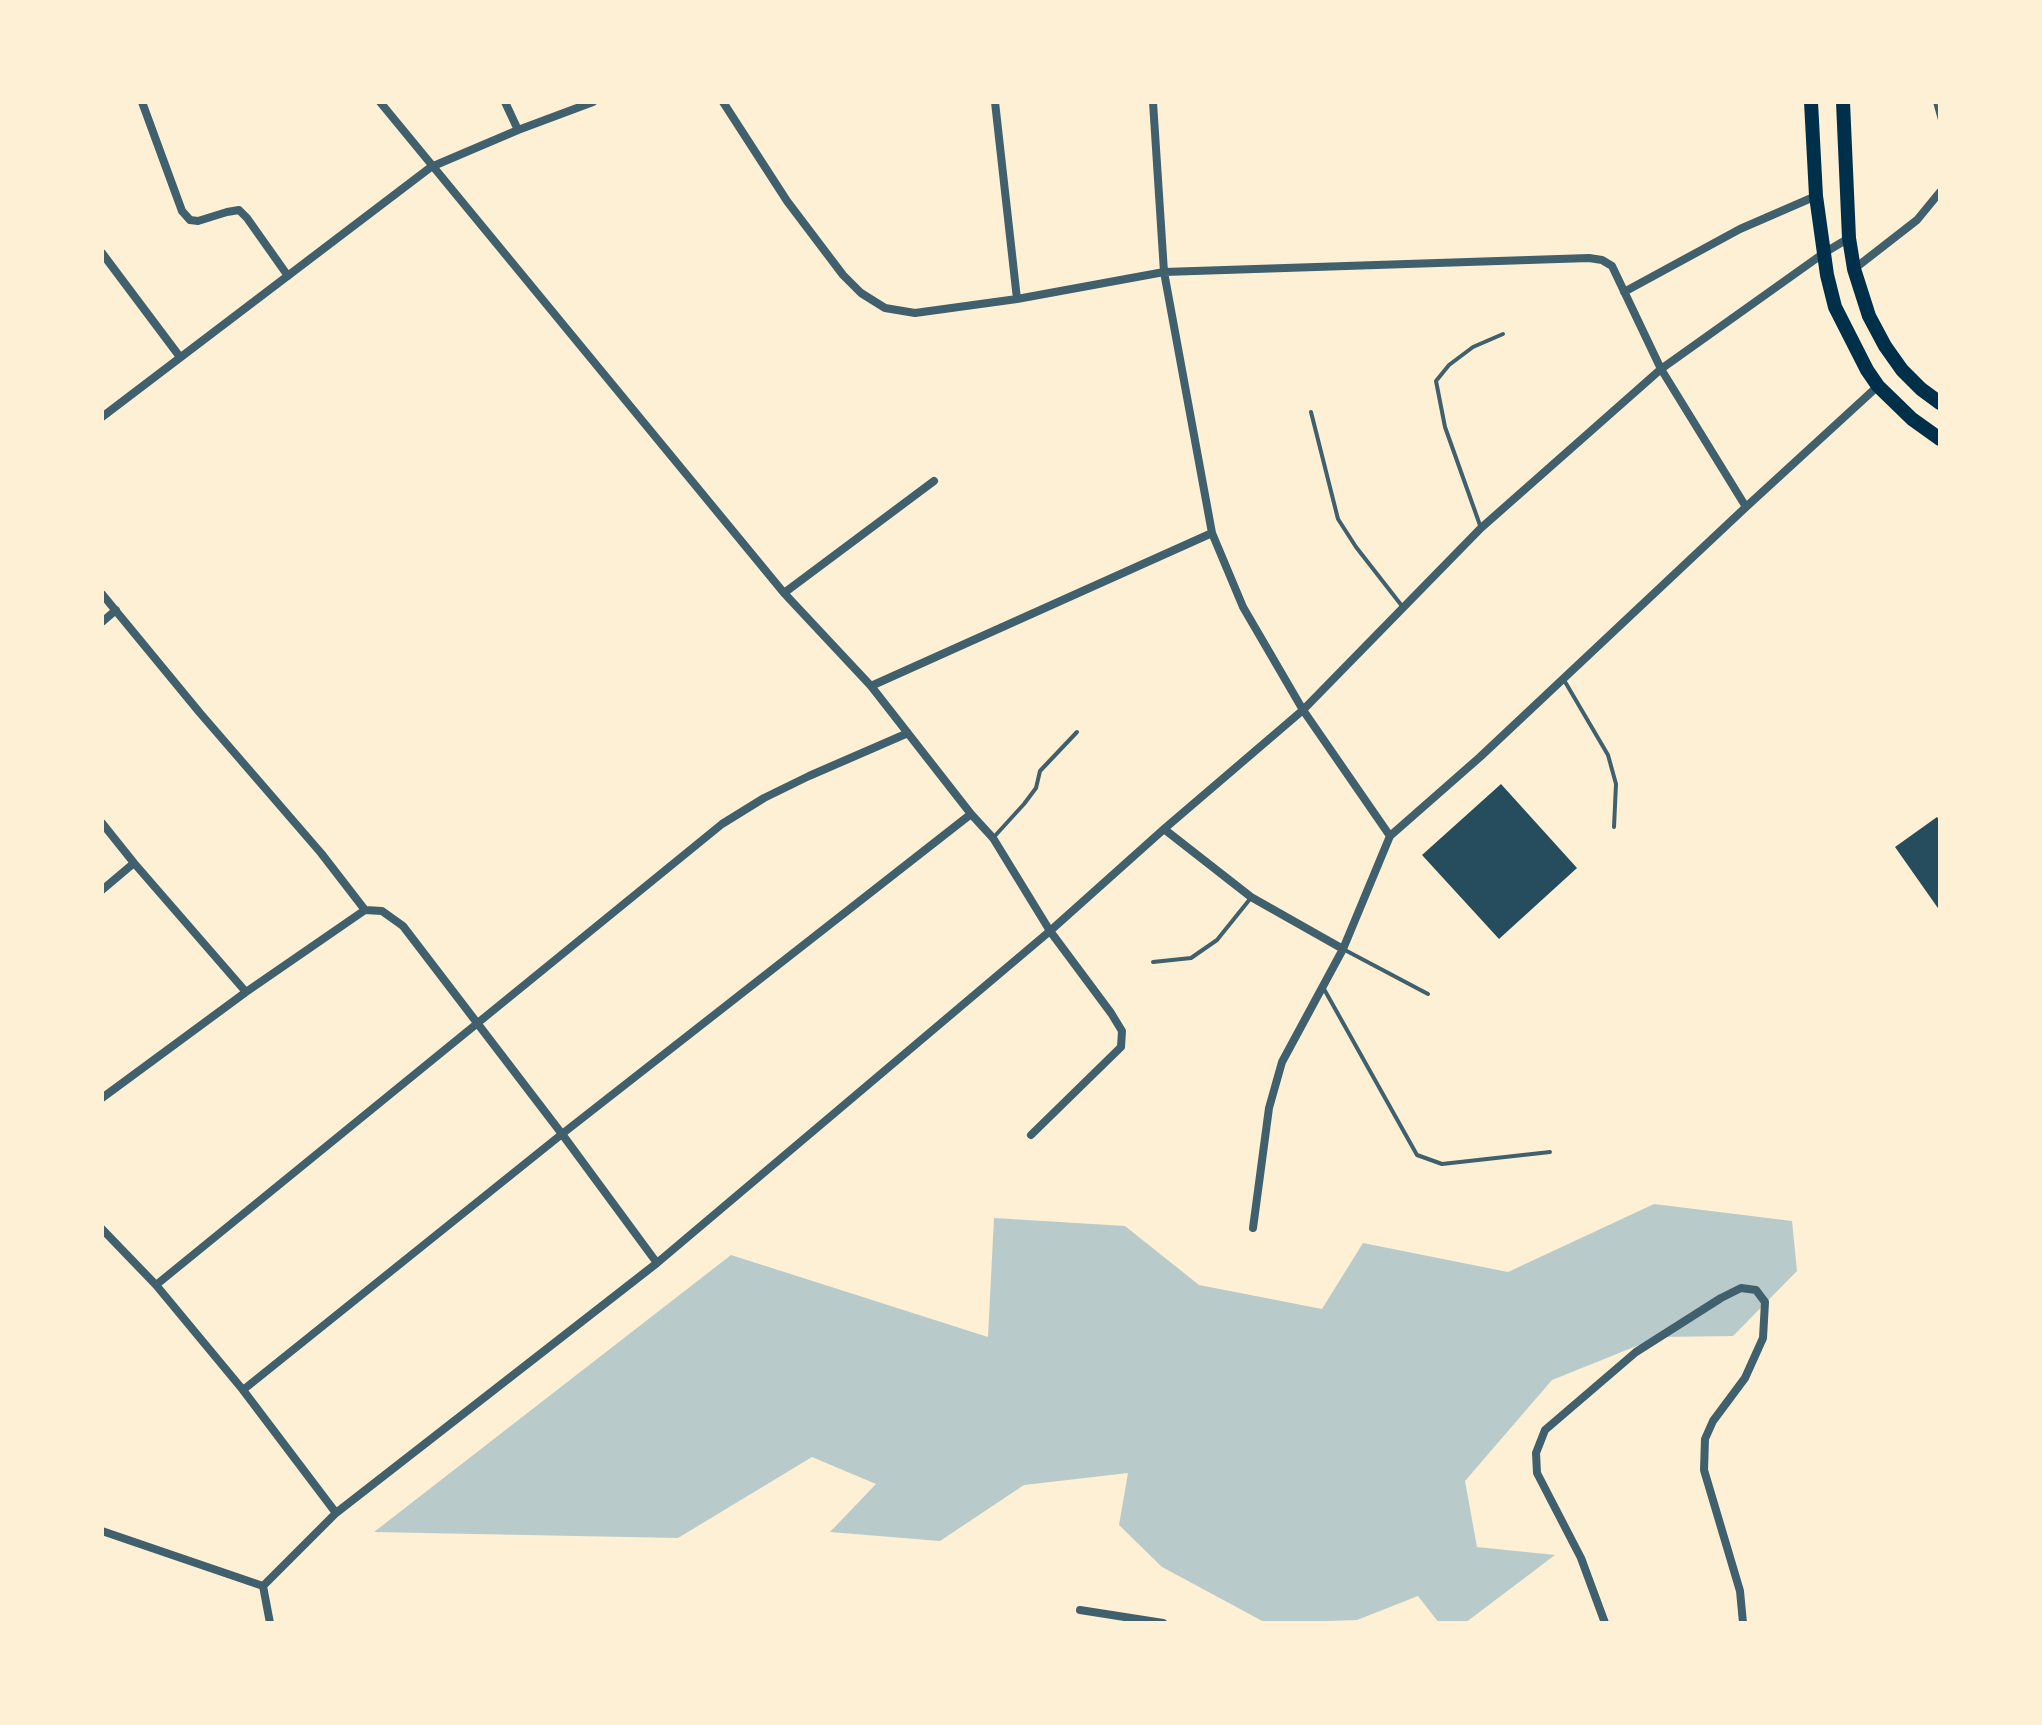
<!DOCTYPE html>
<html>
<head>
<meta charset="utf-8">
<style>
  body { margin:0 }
  #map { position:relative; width:2042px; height:1725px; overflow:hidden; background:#fdf0d5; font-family:"Work Sans",sans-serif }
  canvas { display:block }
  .frame { position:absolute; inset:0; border:104px solid #fdf0d5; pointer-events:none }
</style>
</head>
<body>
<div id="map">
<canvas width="2042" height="1725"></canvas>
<div class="frame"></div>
</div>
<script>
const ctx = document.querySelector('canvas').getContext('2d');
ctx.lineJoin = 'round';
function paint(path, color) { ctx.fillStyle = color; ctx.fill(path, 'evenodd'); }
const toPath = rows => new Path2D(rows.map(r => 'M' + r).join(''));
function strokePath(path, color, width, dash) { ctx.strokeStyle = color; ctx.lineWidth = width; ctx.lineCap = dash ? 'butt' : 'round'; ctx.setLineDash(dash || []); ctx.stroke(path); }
paint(toPath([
  [1654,1204,1792,1221,1797,1271,1733,1336,1659,1337,1552,1380,1465,1481,1477,1547,1555,1555,1465,1623,1439,1623,1418,1596,1357,1620,1266,1623,1162,1567,1119,1525,1128,1473,1024,1485,940,1541,830,1532,876,1484,812,1457,678,1538,374,1532,731,1255,988,1337,994,1218,1125,1226,1199,1285,1322,1309,1363,1243,1508,1272]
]), '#b9caca');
paint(toPath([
  [1501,784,1577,868,1499,939,1422,855],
  [1937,817,1940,821,1940,911,1895,847]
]), '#264d5e');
strokePath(toPath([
  [1935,102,1940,120],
  [1311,412,1338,519,1356,547,1402,606],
  [1481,528,1445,427,1436,381,1449,365,1473,347,1503,334],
  [1564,680,1608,755,1616,784,1614,827],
  [993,838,1024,804,1036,788,1040,771,1077,732],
  [1343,949,1428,994],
  [1153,962,1191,958,1217,940,1250,899],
  [1324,989,1417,1155,1442,1164,1550,1152]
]), '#3f606c', 4);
strokePath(toPath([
  [142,102,182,211,190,220,198,221,227,212,239,210,247,218,288,276],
  [380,102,784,593,871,686,971,814,993,838,1050,931,1111,1013,1122,1031,1121,1047,1031,1135],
  [505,102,518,130],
  [723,102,787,201,843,275,861,293,885,308,915,313,1017,299,1164,272,1589,258,1602,260,1612,266,1661,369,1746,507],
  [995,102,1017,299],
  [1153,102,1164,272,1212,533,1243,607,1303,710,1390,836,1480,757,1746,507,1878,386],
  [102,253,180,357],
  [1854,269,1917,220,1940,192],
  [1624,292,1740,229,1816,196],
  [102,417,431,167,518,130,593,102],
  [784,593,934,481],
  [102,594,200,713,321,853,365,910],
  [102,622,116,610],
  [871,686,1212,533],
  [102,823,134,863,102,890],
  [1164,829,1251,897,1343,949],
  [134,863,246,992],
  [102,1098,246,992,365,910,382,911,403,926,562,1134,657,1263],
  [1253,1228,1269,1108,1282,1062,1343,949,1390,836],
  [102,1229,156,1285,243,1390,336,1513],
  [156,1285,722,824,764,798,809,776,908,733],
  [243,1390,562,1134,971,814],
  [102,1531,263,1586],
  [263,1586,336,1513,657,1263,1050,931,1164,829,1303,710,1481,528,1661,369,1824,253,1849,238],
  [263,1586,270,1623],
  [1080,1610,1163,1623],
  [1605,1623,1581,1558,1537,1473,1536,1453,1545,1430,1636,1352,1721,1298,1741,1288,1756,1290,1765,1302,1763,1338,1745,1378,1713,1421,1705,1439,1704,1470,1740,1591,1743,1623]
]), '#3f606c', 8);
strokePath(toPath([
  [1811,102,1816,196,1827,275,1835,307,1867,370,1878,386,1912,419,1940,439],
  [1843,102,1849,238,1854,269,1869,316,1885,346,1902,370,1921,389,1940,403]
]), '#003049', 14);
</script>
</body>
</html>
